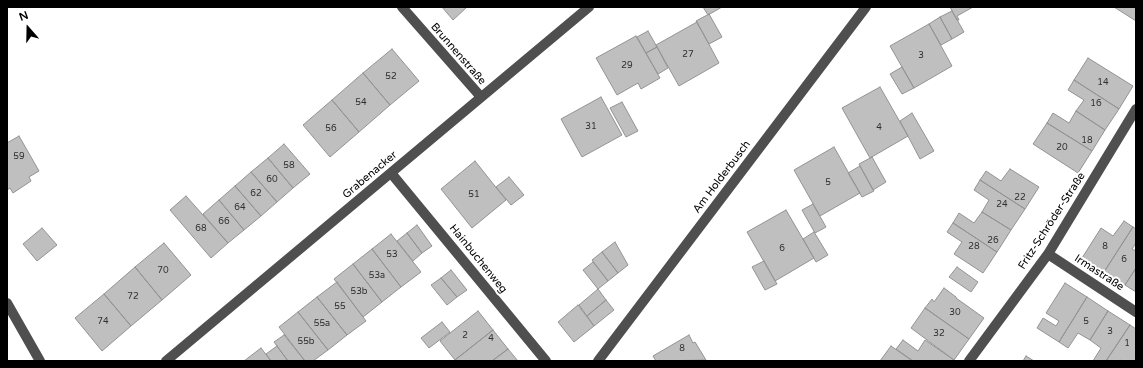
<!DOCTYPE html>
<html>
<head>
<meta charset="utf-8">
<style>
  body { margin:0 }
  #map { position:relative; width:1143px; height:368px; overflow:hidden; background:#fff; font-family:"Varela Round",sans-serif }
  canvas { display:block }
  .frame { position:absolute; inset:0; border:8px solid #000; pointer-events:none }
  .north { position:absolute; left:8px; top:8px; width:40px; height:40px; -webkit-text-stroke:3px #fff; paint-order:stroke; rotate:340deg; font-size:11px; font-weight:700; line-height:16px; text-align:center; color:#000 }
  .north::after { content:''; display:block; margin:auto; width:14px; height:18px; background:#000; clip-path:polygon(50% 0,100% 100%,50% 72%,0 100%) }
</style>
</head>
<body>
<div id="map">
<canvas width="1143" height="368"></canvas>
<div class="frame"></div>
<div class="north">N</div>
</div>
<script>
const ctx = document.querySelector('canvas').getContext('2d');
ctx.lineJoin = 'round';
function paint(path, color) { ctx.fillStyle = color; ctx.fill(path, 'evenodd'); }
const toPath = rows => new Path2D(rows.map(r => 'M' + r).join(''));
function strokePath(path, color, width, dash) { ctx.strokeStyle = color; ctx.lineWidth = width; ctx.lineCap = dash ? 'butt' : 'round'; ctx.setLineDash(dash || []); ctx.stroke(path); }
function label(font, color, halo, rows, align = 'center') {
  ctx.font = font + ' "Varela Round",sans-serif'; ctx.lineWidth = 4; ctx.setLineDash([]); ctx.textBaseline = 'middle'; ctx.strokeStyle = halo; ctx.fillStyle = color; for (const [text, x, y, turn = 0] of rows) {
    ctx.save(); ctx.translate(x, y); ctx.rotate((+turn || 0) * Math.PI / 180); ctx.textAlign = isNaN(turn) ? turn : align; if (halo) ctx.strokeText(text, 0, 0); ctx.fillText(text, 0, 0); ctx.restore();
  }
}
const building = toPath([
  [442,7,467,7,453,20,442,7],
  [703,7,722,7,708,15,703,7],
  [950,7,973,7,957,16,959,20,957,20,950,7],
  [1114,7,1136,7,1136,21,1114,7],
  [952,11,964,32,952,39,940,17,952,11],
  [709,14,722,37,709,44,696,21,709,14],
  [940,17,952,39,941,45,929,24,940,17],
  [697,22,719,63,679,86,656,45,697,22],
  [929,24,952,66,914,88,890,46,929,24],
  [648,31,657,47,646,53,637,37,648,31],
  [636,36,660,78,641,89,638,83,617,95,596,58,636,36],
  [657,47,668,68,658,74,646,53,657,47],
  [392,49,419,81,390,105,363,73,392,49],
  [1088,58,1133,86,1119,109,1074,80,1088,58],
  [902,67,914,88,902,94,890,74,902,67],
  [363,73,390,105,359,132,332,100,363,73],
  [1074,80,1119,109,1105,130,1076,111,1084,100,1068,90,1074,80],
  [880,87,908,136,870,158,842,108,880,87],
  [601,97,622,135,582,157,561,119,601,97],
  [332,100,359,132,330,157,303,125,332,100],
  [622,102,638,131,626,137,610,108,622,102],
  [1076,111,1105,130,1092,151,1047,123,1053,113,1069,123,1076,111],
  [912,113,934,151,920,159,900,121,912,113],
  [1047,123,1092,151,1078,173,1033,144,1047,123],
  [19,136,39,171,29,177,31,181,13,193,10,188,7,190,7,143,19,136],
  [284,144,310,174,293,188,268,158,284,144],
  [834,147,860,193,820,216,794,170,834,147],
  [872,157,886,182,873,190,859,164,872,157],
  [268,158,293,188,277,202,251,172,268,158],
  [475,161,506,200,472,228,441,189,475,161],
  [860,166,874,191,862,197,848,173,860,166],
  [1010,169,1039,187,1025,209,980,180,986,171,1001,181,1010,169],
  [251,172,277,202,261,216,235,186,251,172],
  [509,177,524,195,511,205,496,187,509,177],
  [980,180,1025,209,1011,230,982,212,989,200,974,190,980,180],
  [235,186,261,216,244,230,219,200,235,186],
  [186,196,228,243,211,258,170,210,186,196],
  [219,200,244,230,228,243,203,214,219,200],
  [813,204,826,227,815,233,802,210,813,204],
  [786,210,814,258,775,281,747,232,786,210],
  [982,212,1011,230,997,252,953,223,959,213,974,223,982,212],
  [1124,221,1133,227,1104,272,1082,258,1101,228,1113,236,1124,221],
  [953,223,997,252,983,273,954,254,962,242,947,232,953,223],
  [417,225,432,246,422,253,407,233,417,225],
  [1133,227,1136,229,1136,243,1132,249,1136,251,1136,268,1125,285,1104,272,1133,227],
  [42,228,57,245,37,261,23,244,42,228],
  [814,232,828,255,816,262,803,239,814,232],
  [407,233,422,253,413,261,397,241,407,233],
  [391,234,421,272,401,287,372,249,391,234],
  [615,242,628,265,618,273,602,252,615,242],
  [164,243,191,275,162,300,135,267,164,243],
  [372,249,401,287,382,302,353,264,372,249],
  [602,252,618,273,608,281,592,260,602,252],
  [764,261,777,284,765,290,752,267,764,261],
  [593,262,608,281,598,289,583,270,593,262],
  [353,264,382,302,363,317,334,279,353,264],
  [135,267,162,300,131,326,104,294,135,267],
  [957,267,978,282,971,292,949,277,957,267],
  [1136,268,1136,292,1125,285,1136,268],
  [451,270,467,290,457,297,441,278,451,270],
  [441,278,457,297,447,305,431,285,441,278],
  [337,282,366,321,347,335,317,297,337,282],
  [1065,283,1087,297,1059,342,1037,328,1043,318,1056,326,1059,321,1046,313,1065,283],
  [944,288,956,297,956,298,984,318,969,339,925,308,932,299,934,302,944,288],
  [598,289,606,300,587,316,579,305,598,289],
  [104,294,131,326,102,351,75,318,104,294],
  [317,297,347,335,328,350,298,312,317,297],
  [1087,297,1108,311,1090,340,1078,333,1068,348,1059,342,1087,297],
  [606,300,614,310,594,326,587,316,606,300],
  [578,305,594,326,574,342,558,322,578,305],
  [925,308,969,339,954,360,911,328,925,308],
  [478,311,493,330,455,360,440,341,478,311],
  [1108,311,1130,325,1106,361,1093,361,1101,348,1090,340,1108,311],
  [298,312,328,350,313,361,305,361,279,327,298,312],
  [442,322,450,332,429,348,421,338,442,322],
  [1130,325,1136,329,1136,361,1122,361,1120,360,1119,361,1106,361,1130,325],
  [493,330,508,349,492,361,456,361,455,360,493,330],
  [284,335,305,361,288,361,274,342,284,335],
  [689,335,693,343,695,342,706,360,656,361,653,356,689,335],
  [903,340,918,351,925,340,954,360,953,361,913,361,896,349,903,340],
  [277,346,288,361,271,361,266,354,277,346],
  [891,346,911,360,913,361,880,361,891,346],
  [261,348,271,361,244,361,261,348],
  [508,349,518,361,492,361,508,349],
  [1026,356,1034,361,1023,361,1026,356]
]);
paint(building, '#bfbfbf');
strokePath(building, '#939393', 1);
strokePath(toPath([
  [402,7,481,97],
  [391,173,546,361],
  [1048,254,1136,312],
  [7,303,40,361],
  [166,361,589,7],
  [598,361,866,7],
  [969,361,1048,254,1136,109]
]), '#4f4f4f', 10);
label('9px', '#303030', null, [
  ["27",688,55],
  ["3",921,56],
  ["29",627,66],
  ["52",391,77],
  ["14",1103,83],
  ["54",361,103],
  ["16",1096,104],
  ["31",591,127],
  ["4",879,128],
  ["56",331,129],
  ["18",1087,141],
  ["20",1062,148],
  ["59",19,157],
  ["58",289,166],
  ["60",272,180],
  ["5",828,183],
  ["62",256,194],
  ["51",474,195],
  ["22",1020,198],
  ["24",1002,205],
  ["64",240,208],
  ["66",224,222],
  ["68",201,229],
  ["26",993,241],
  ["28",974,247],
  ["8",1105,247],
  ["6",782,249],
  ["53",392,255],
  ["6",1124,260],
  ["70",163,271],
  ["53a",377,276],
  ["53b",359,292],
  ["72",133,297],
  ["55",340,307],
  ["30",955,313],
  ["74",103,322],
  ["5",1086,322],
  ["55a",322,324],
  ["3",1110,332],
  ["32",939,334],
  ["2",465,336],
  ["4",491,339],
  ["55b",306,342],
  ["1",1127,344],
  ["8",682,349]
]);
label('11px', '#000', '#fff', [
  ["Brunnenstraße",458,54,49],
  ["Grabenacker",370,175,-40],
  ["Am Holderbusch",722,177,-53],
  ["Fritz-Schröder-Straße",1052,221,-57],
  ["Hainbuchenweg",478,259,51],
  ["Irmastraße",1099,273,33]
]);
</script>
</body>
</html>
